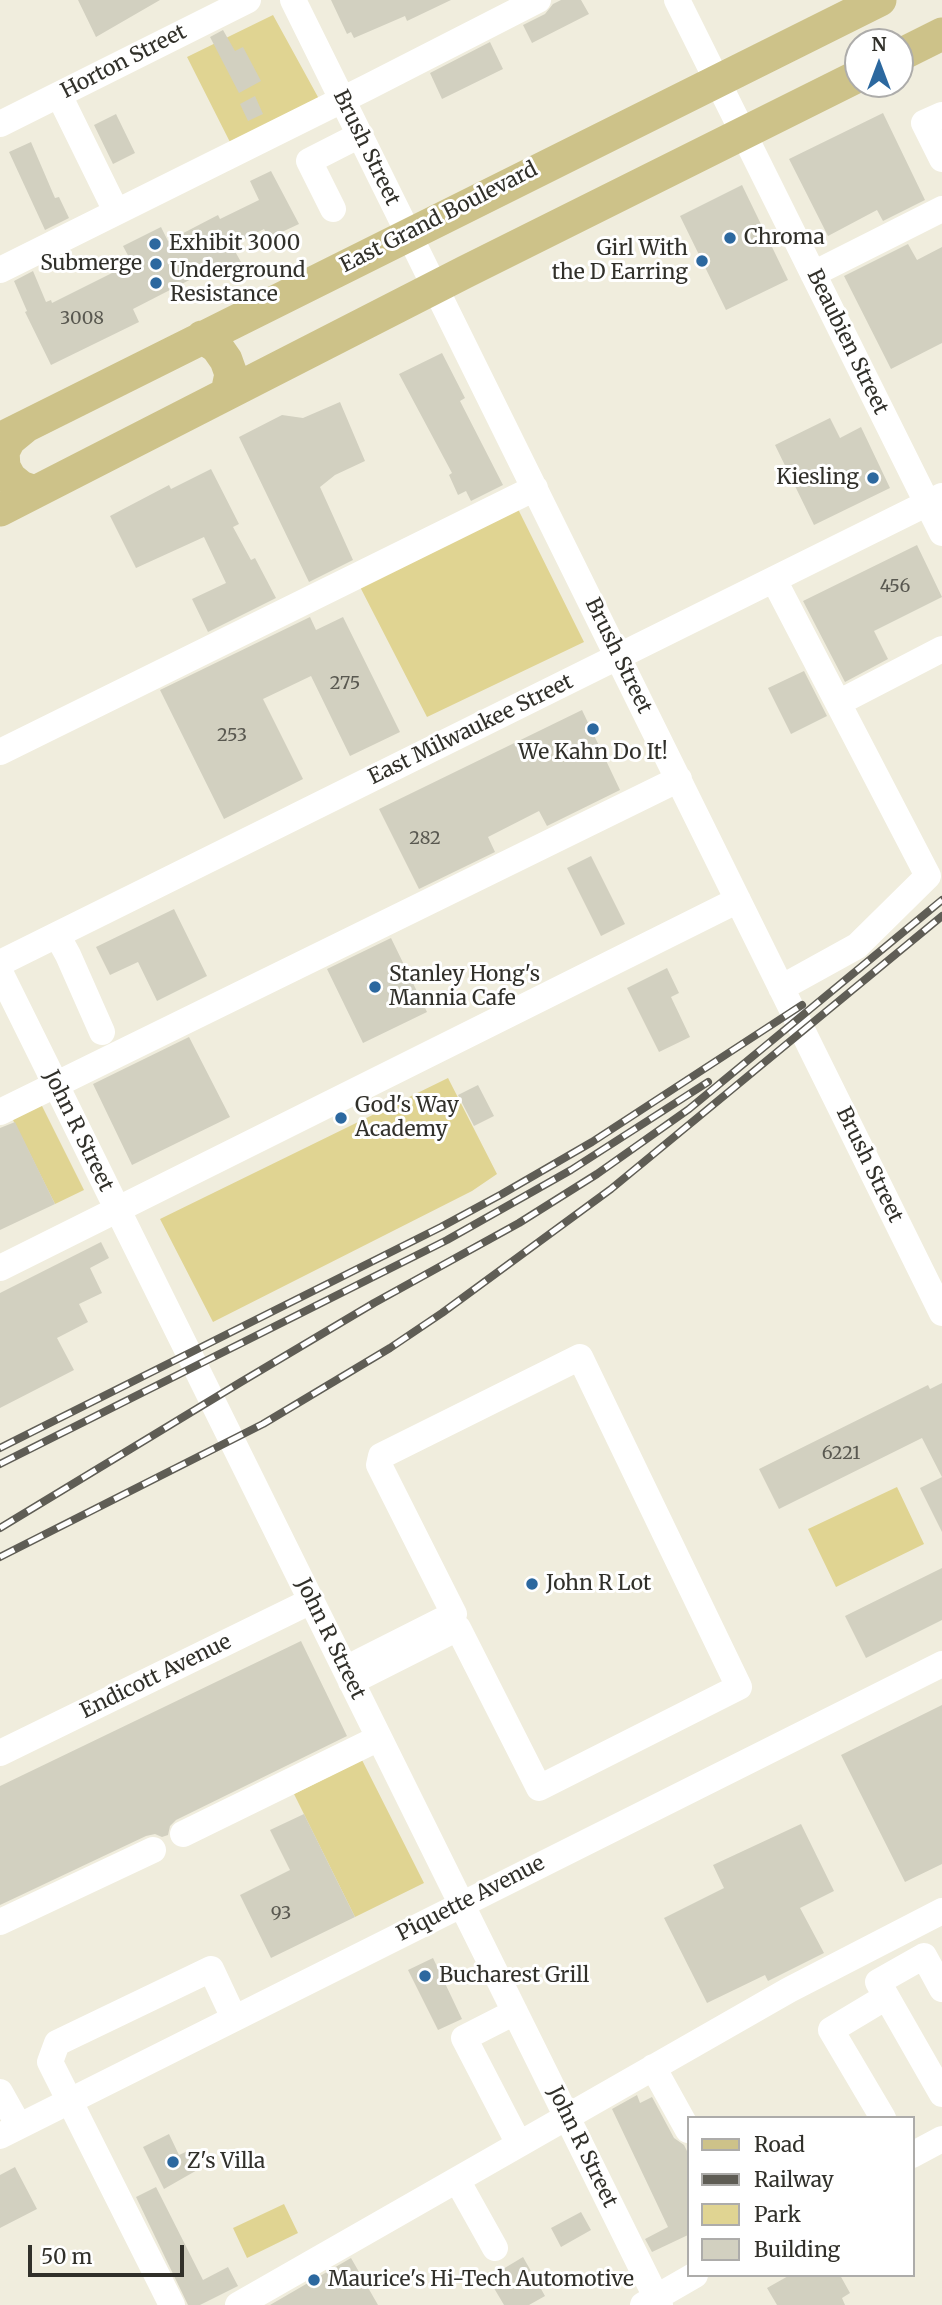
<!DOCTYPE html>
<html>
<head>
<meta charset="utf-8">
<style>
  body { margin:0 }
  #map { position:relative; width:942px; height:2305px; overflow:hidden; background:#f0eddd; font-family:Merriweather,serif }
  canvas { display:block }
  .legend { position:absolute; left:687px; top:2116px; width:228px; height:161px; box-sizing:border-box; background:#fff; border:2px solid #adacaa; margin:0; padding:9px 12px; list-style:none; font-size:21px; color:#31302a }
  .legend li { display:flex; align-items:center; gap:14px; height:35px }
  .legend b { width:35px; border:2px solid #adacaa }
  .north { position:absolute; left:844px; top:28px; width:70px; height:70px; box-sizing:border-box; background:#fff; border:2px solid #adacaa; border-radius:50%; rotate:0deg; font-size:19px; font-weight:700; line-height:28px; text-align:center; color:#31302a }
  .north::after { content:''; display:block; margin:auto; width:24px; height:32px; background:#2c689f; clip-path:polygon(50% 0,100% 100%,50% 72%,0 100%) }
  .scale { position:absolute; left:28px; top:2245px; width:156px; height:32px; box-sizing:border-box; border:4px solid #31302a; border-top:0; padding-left:9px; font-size:21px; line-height:24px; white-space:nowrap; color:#31302a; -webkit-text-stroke:5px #fff; paint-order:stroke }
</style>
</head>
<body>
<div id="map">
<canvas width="942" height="2305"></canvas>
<ul class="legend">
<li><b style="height:9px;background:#cdc289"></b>Road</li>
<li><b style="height:9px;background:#5f5d55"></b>Railway</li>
<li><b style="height:19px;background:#e0d492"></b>Park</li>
<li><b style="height:19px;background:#d2d0c0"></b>Building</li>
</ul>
<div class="north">N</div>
<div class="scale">50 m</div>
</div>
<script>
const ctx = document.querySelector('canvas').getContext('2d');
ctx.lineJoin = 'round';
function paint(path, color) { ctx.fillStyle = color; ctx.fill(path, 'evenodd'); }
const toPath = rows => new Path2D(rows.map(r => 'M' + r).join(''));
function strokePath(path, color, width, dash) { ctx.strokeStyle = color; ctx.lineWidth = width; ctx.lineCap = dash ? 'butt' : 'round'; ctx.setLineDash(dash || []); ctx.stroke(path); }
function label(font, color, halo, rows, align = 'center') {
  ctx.font = font + ' Merriweather,serif'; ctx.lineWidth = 6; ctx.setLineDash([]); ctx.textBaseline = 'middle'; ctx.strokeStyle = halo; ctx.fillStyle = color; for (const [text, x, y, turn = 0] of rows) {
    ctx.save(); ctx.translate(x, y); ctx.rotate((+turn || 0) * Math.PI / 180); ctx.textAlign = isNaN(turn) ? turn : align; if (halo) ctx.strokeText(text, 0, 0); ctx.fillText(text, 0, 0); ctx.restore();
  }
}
paint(toPath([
  [273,15,324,108,235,152,187,57],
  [516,505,584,642,427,717,358,583],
  [448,1078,497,1174,472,1191,213,1322,160,1219],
  [40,1102,84,1190,55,1204,11,1116],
  [897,1487,924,1544,836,1587,808,1529],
  [362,1760,424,1883,355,1917,294,1794],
  [284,2204,298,2233,247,2258,233,2228]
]), '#e0d492');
paint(toPath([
  [78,0,160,0,96,37],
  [331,0,451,0,407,21,405,16,354,38,351,32,347,34],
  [561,0,581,0,589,14,532,43,523,25,545,14,553,4],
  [223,30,235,51,243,47,261,81,239,93,210,37],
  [490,42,503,69,442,99,430,73],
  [255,96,263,114,248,121,240,104],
  [883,113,925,200,883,221,877,210,828,236,789,159],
  [116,114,135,153,113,164,94,125],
  [31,142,55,198,59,197,69,218,45,230,9,152],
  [271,171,299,224,269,238,264,229,232,246,241,262,207,280,203,273,133,309,139,322,51,365,25,312,27,311,14,281,33,271,46,302,51,300,52,303,132,263,123,246,161,227,168,241,218,215,220,219,259,200,250,181],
  [742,185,788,280,726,310,680,216],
  [908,244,917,260,942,247,942,343,891,369,844,276],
  [442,353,465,398,460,401,503,485,471,501,466,491,458,495,449,475,452,473,399,374],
  [340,402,365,461,335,475,320,487,353,560,309,582,239,437,282,415,303,418],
  [830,418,840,438,861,427,890,488,814,525,775,445],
  [211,469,239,524,233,527,251,560,255,558,276,598,208,632,192,599,226,583,204,537,136,568,110,516,169,485,171,489],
  [917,545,942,597,874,631,888,659,845,682,803,601],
  [310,617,316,630,343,617,400,732,350,756,311,676,263,699,303,779,224,819,160,690],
  [804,671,827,716,791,734,768,688],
  [582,710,620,790,547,826,539,811,488,837,495,852,419,889,379,809],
  [591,856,625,924,601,936,567,868],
  [174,909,207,976,157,1001,138,962,110,975,96,947],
  [391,938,427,1012,363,1043,327,969],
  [667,968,679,993,671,997,690,1037,659,1052,627,988],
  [189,1037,230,1117,132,1165,93,1084],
  [478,1085,494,1116,474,1126,458,1095],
  [15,1122,55,1204,0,1230,0,1128],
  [101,1242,109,1258,90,1268,102,1293,79,1304,88,1322,57,1338,74,1370,0,1408,0,1293],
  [942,1383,942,1532,920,1488,942,1477,922,1438,779,1509,759,1469,928,1385,930,1389],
  [942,1568,942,1620,866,1658,845,1616],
  [301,1641,347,1736,176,1820,170,1826,168,1835,162,1837,155,1834,146,1836,0,1905,0,1786],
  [942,1705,942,1864,905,1882,841,1755],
  [304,1814,355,1917,271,1958,240,1895,290,1870,270,1830],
  [801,1824,834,1891,800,1908,824,1953,768,1981,765,1975,707,2003,664,1918,724,1888,713,1865],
  [433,1958,462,2019,438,2030,408,1970],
  [637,2095,640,2103,652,2097,674,2138,684,2145,688,2153,688,2235,652,2252,645,2239,668,2227,612,2109],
  [169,2134,179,2155,190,2150,199,2169,164,2189,143,2147],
  [15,2167,37,2209,0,2228,0,2175],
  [156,2187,203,2280,228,2267,238,2286,200,2305,188,2305,136,2197],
  [581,2212,591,2230,561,2247,551,2228],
  [523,2257,545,2296,529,2305,504,2305,488,2278],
  [351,2258,378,2305,270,2305],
  [790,2275,840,2275,850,2293,842,2298,845,2305,777,2305,767,2288]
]), '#d2d0c0');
strokePath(toPath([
  [293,0,942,1313],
  [677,0,942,533],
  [59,95,116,211],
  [942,115,924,123,942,159],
  [0,124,248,0],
  [333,209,309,161,360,135],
  [0,270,368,87,538,0],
  [813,274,942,209],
  [774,580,928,876,857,946,781,988],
  [838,703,942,649],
  [0,752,535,488],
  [57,935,68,955,102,1032],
  [0,963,942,496],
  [0,972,660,2305],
  [0,1112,679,779],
  [0,1268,738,900],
  [345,1669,454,1614,379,1465,381,1456,580,1357,739,1687,539,1788,458,1628,351,1682],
  [0,1753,311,1601],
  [183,1834,379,1738],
  [0,1922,153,1850],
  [942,1989,924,1956,878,1982,942,2094],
  [515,2012,464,2038,519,2144],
  [653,2067,688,2130],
  [0,2092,19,2126],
  [883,2118,831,2030,886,1997],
  [0,2136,942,1664],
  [912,2155,942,2139],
  [457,2180,495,2248],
  [172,2305,50,2062,57,2043,211,1969,234,2018],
  [238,2305,789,1990,942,1911],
  [643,2305,695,2275]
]), '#fff', 26);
strokePath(toPath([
  [900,55,942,34],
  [202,337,217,347,226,360,231,374,227,393],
  [26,426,9,440,3,452,4,467,10,478,21,487,35,492],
  [0,439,880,0],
  [0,510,465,272,858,76]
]), '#cdc289', 33);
const rail = toPath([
  [0,1448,441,1227,502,1194,592,1142,802,1005],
  [0,1464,447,1240,571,1170,708,1082],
  [0,1528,241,1382,374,1303,519,1223,597,1174,689,1109,942,900],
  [0,1557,263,1424,390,1348,442,1313,611,1189,942,916]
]);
strokePath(rail, '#5f5d55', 8);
strokePath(rail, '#fff', 5, [16]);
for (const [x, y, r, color] of [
  [730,238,7,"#2c689f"],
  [155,244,7,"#2c689f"],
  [702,261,7,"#2c689f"],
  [156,264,7,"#2c689f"],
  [156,283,7,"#2c689f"],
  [873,478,7,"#2c689f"],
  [593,729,7,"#2c689f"],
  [375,987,7,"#2c689f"],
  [341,1118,7,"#2c689f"],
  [532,1584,7,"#2c689f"],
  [425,1976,7,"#2c689f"],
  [173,2162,7,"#2c689f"],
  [314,2280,7,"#2c689f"]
]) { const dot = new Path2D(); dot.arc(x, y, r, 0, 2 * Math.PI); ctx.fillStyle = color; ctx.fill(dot); strokePath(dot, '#fff', 2.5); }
label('18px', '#595850', null, [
  ["3008",82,319],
  ["456",895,587],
  ["275",345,684],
  ["253",232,736],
  ["282",425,839],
  ["6221",841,1454],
  ["93",281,1914]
]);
label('21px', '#31302a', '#fff', [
  ["Horton Street",124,62,-27],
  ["Brush Street",366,148,64],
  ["East Grand Boulevard",439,218,-27],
  ["Beaubien Street",847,342,64],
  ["Brush Street",618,656,64],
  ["East Milwaukee Street",471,730,-26],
  ["John R Street",78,1131,64],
  ["Brush Street",869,1165,64],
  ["John R Street",330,1639,64],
  ["Endicott Avenue",156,1677,-26],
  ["Piquette Avenue",471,1899,-27],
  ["John R Street",582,2147,64]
]);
label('21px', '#31302a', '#fff', [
  ["Chroma",744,238],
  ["Exhibit 3000",169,244],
  ["Girl With",688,249,"right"],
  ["the D Earring",688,273,"right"],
  ["Submerge",142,264,"right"],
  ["Underground",170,271],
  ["Resistance",170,295],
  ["Kiesling",859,478,"right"],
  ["We Kahn Do It!",593,753,"center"],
  ["Stanley Hong's",389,975],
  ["Mannia Cafe",389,999],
  ["God's Way",355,1106],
  ["Academy",355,1130],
  ["John R Lot",546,1584],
  ["Bucharest Grill",439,1976],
  ["Z's Villa",187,2162],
  ["Maurice's Hi-Tech Automotive",328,2280]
], 'left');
</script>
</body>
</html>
